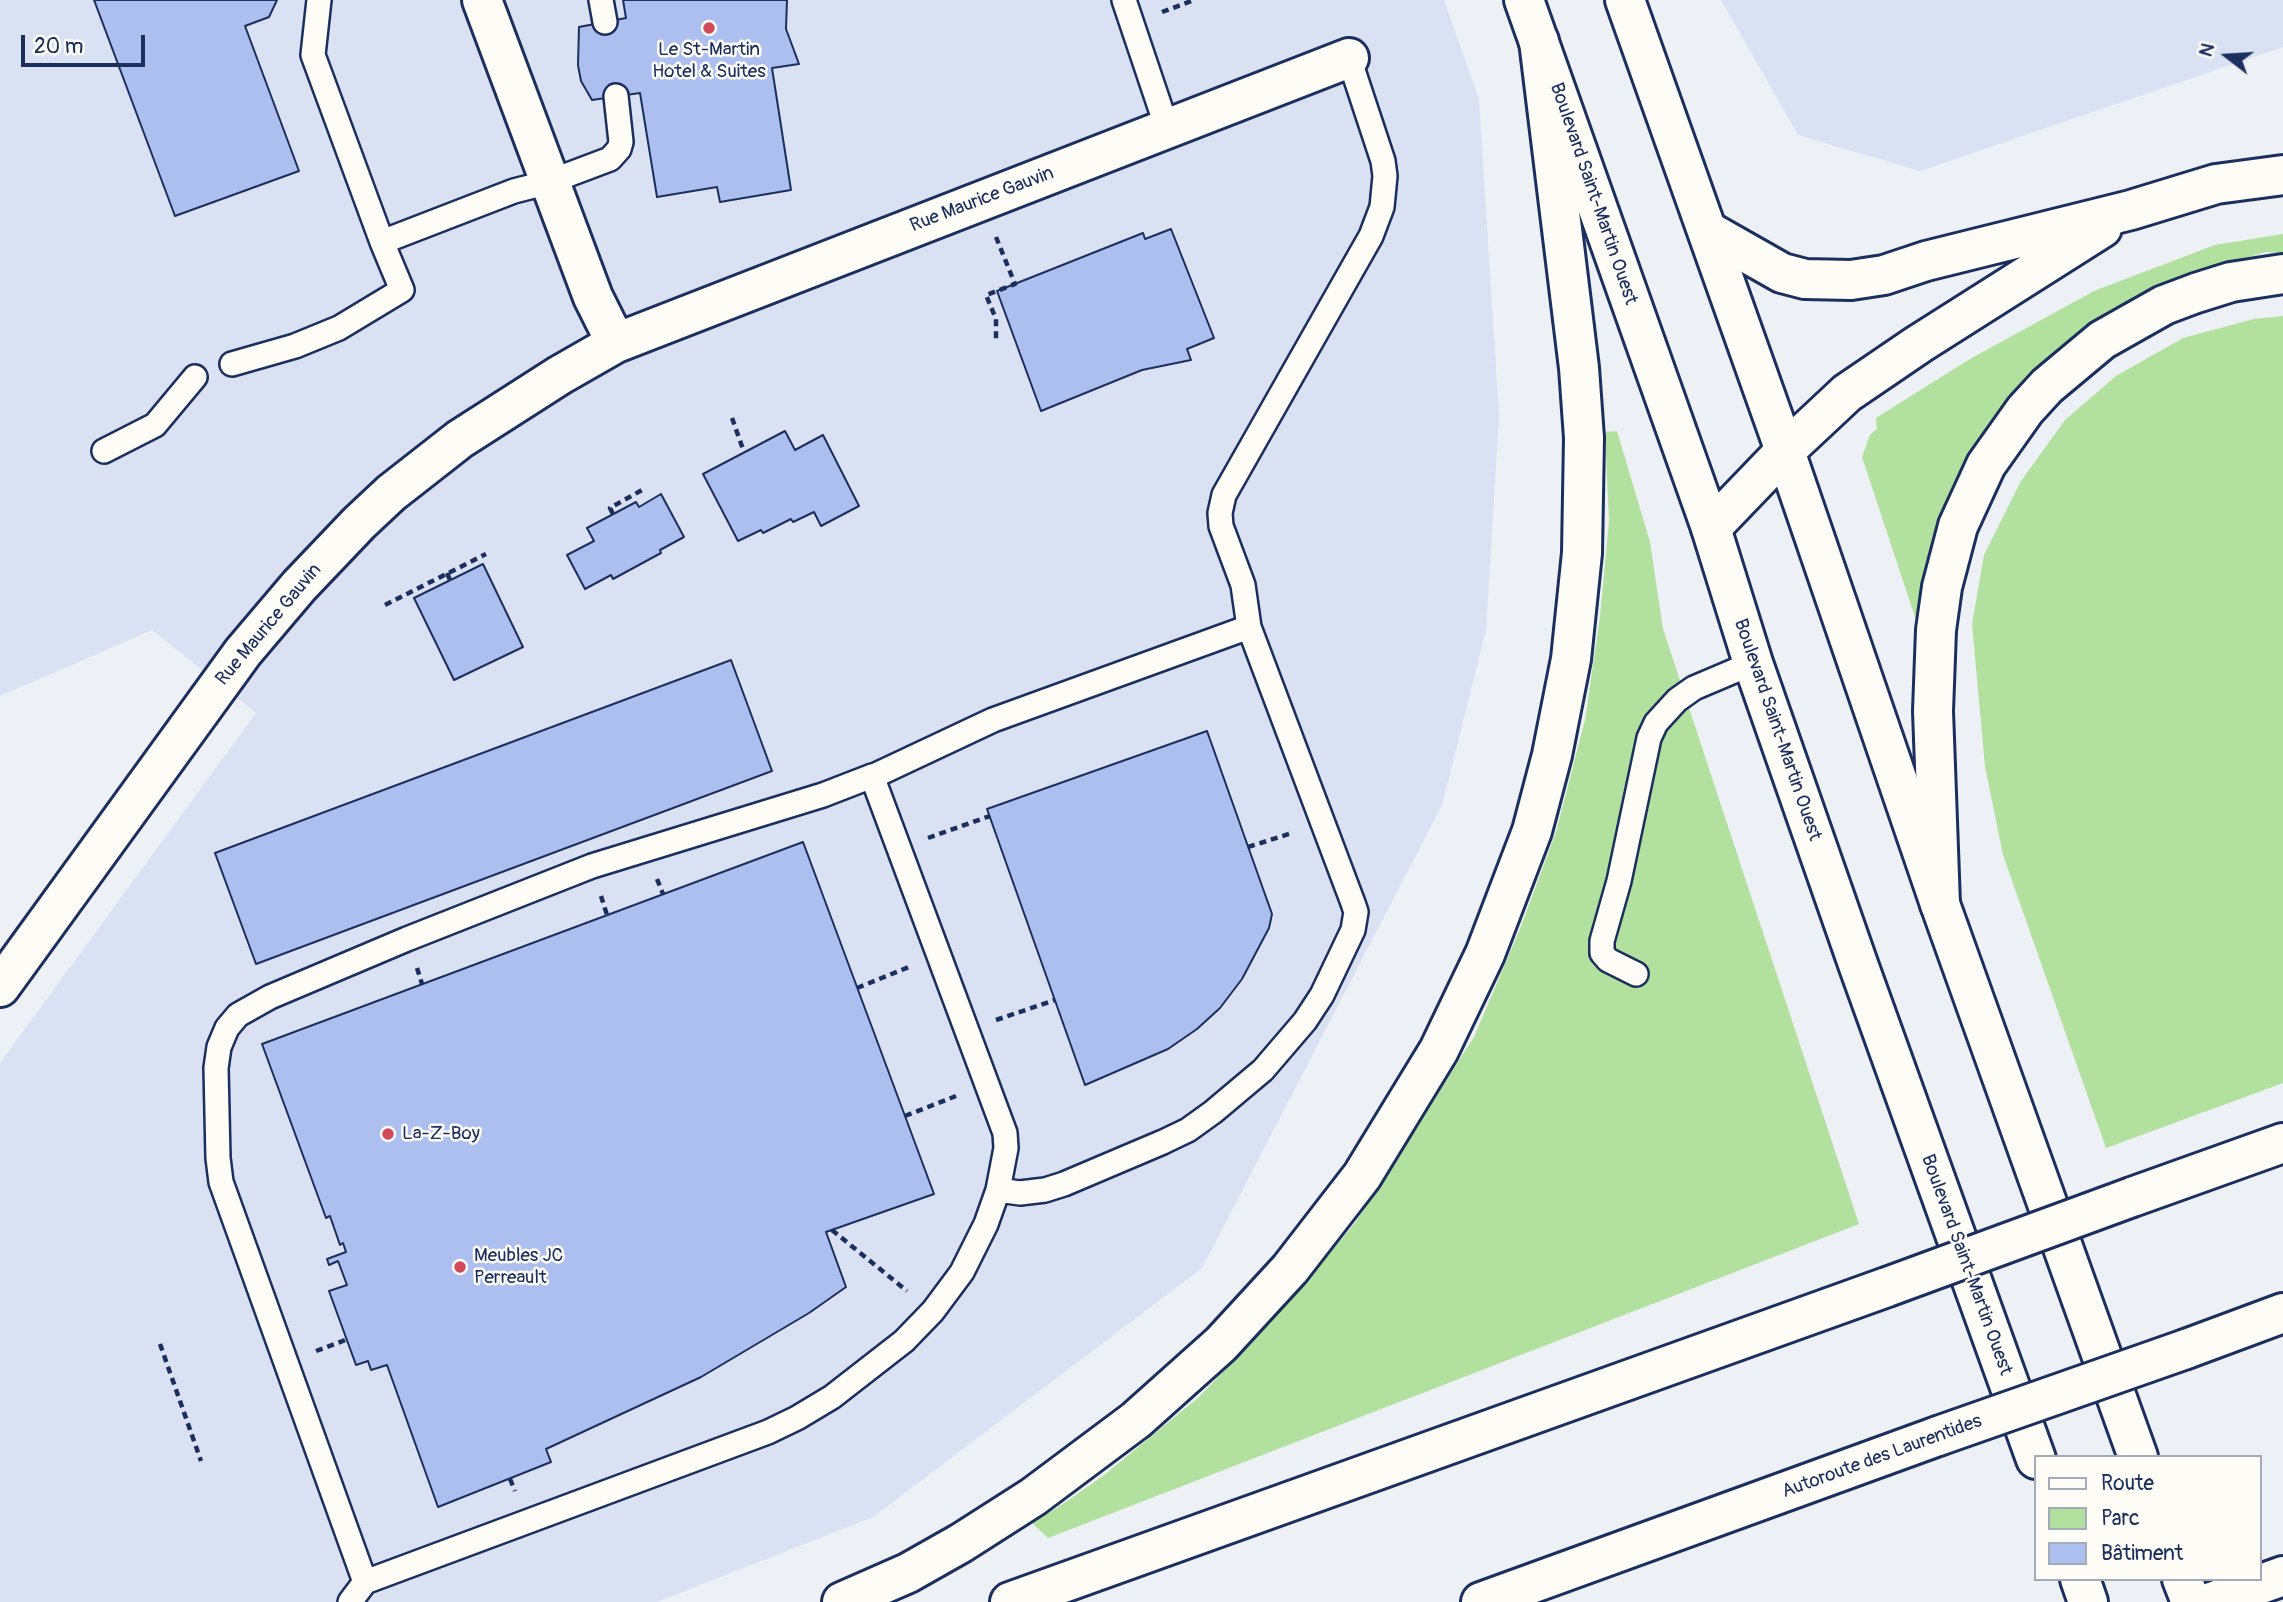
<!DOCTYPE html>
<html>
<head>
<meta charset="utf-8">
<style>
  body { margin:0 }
  #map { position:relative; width:2283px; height:1602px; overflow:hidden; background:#edf0f5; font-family:Pangolin,sans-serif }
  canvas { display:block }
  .legend { position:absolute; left:2034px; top:1455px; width:228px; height:126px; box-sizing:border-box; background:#fdfcf7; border:2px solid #a3aaba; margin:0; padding:9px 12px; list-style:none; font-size:21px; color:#1b2f5e }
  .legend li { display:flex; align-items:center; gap:14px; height:35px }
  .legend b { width:35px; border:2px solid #a3aaba }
  .north { position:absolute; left:2192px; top:21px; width:70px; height:70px; -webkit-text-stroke:5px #fdfcf7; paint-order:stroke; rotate:287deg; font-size:19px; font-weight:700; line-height:28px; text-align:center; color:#1b2f5e }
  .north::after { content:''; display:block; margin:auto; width:24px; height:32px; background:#1b2f5e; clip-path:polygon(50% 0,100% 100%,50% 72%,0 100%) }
  .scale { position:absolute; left:21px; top:35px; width:124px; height:32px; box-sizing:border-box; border:4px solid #1b2f5e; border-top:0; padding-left:9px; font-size:21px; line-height:24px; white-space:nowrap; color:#1b2f5e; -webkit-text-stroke:5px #fdfcf7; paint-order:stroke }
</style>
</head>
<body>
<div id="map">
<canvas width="2283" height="1602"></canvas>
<ul class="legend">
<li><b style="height:9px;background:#fdfcf7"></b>Route</li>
<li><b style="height:19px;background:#b2e09e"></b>Parc</li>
<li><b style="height:19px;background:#acbfee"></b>Bâtiment</li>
</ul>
<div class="north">N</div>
<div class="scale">20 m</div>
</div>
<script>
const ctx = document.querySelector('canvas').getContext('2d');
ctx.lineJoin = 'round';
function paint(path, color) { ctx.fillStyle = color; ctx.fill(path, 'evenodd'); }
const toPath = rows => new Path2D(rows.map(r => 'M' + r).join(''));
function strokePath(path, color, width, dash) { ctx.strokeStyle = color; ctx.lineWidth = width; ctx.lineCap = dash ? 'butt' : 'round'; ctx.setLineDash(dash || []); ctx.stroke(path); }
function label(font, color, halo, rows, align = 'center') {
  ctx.font = font + ' Pangolin,sans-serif'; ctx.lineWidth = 5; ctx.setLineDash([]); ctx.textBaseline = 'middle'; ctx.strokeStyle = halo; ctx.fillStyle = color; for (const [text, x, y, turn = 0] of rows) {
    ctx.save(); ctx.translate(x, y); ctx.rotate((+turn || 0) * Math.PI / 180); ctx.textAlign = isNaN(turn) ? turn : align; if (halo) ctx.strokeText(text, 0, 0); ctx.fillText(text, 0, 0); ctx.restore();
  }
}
paint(toPath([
  [0,0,1444,0,1479,99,1499,416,1486,630,1442,805,1202,1268,873,1517,657,1602,0,1602,0,1063,256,713,152,630,0,696],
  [1721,0,2283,0,2283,47,1920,171,1798,135]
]), '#dae1f3');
paint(toPath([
  [2283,234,2283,253,2266,252,2167,281,2092,323,2016,389,1965,468,1932,537,1918,626,1862,457,1870,435,1877,429,1876,418,1970,359,2094,291,2215,245],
  [2283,316,2283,1083,2106,1148,2003,855,1985,766,1972,624,1984,555,2021,481,2065,420,2116,376,2183,338,2254,319],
  [1617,431,1650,542,1663,629,1859,1224,1048,1538,1031,1522,1057,1508,1103,1476,1199,1397,1285,1306,1355,1223,1474,1037,1520,929,1556,832,1585,720,1600,617,1609,521,1605,432]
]), '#b2e09e');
const building = toPath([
  [94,0,277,0,269,17,245,26,299,171,175,216,94,0],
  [623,0,787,0,786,29,799,64,772,68,791,190,720,202,717,187,657,197,640,93,592,100,581,81,578,65,579,27,626,18,623,0],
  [1171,229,1214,338,1187,349,1191,360,1142,370,1041,411,997,291,1143,233,1145,239,1171,229],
  [785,431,795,450,823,435,859,506,821,526,814,512,793,522,791,519,763,533,761,530,738,541,703,474,785,431],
  [661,494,684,537,660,550,661,553,613,579,611,575,585,589,567,555,594,541,587,528,636,502,639,507,661,494],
  [483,564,523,647,454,680,414,598,483,564],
  [731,660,772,771,256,964,215,853,731,660],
  [1207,731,1272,914,1269,928,1242,979,1220,1008,1197,1029,1168,1049,1085,1085,987,809,1207,731],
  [803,842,934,1194,826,1232,846,1287,809,1313,701,1377,546,1449,551,1462,438,1507,387,1365,371,1370,368,1361,356,1365,329,1291,347,1285,338,1261,329,1265,327,1259,346,1252,343,1243,340,1245,330,1216,326,1218,262,1044,803,842]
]);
paint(building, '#acbfee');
strokePath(building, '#1b2f5e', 2);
const lane = toPath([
  [319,0,313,55,382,242,514,191,549,182,610,159,619,149,621,142,616,96],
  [601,0,605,22],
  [1124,0,1167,128],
  [232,364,295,346,339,328,402,290,382,242],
  [104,451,155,425,195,377],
  [872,776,1005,1133,1006,1148,998,1190,986,1224,962,1272,933,1311,904,1341,832,1397,797,1418,768,1432,365,1582,221,1182,218,1158,216,1068,219,1047,227,1028,238,1015,270,997,407,939,592,866,823,795,872,776,876,775,993,720,1249,627],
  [1636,974,1608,960,1602,953,1602,941,1619,881,1649,738,1656,723,1677,700,1694,688,1753,663],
  [998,1190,1020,1193,1045,1190,1064,1184,1163,1142,1188,1130,1213,1112,1263,1070,1305,1021,1322,995,1353,930,1356,912,1353,903,1249,627,1243,585,1221,526,1220,513,1224,495,1371,236,1382,207,1385,176,1383,161,1349,58],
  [350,1602,365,1582]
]);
const street = toPath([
  [482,0,593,297,616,343],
  [0,987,243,652,299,586,359,523,391,493,460,439,560,375,616,343,1349,58]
]);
const secondary = toPath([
  [1524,0,1711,528,1753,663,1858,964,2036,1459],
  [1625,0,1785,451,1940,904,2138,1457],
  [2080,1579,2088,1602],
  [2182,1579,2191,1602]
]);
const primary = toPath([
  [1940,904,1933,711,1936,630,1942,587,1958,526,1986,465,2025,410,2047,386,2102,340,2164,305,2196,293,2231,282,2283,274],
  [2132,1197,2283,1143],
  [842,1602,908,1573,961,1543,1033,1497,1136,1420,1221,1344,1290,1269,1362,1176,1439,1050,1485,954,1532,831,1552,755,1571,659,1582,553,1584,438,1579,368,1539,41],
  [1010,1602,1887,1287]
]);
const highway = toPath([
  [1708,231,1782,273,1805,279,1851,280,1884,275,1926,261,2131,210,2216,184,2283,175],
  [1711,528,1785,451,1847,393,1919,344,2102,228],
  [2186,1349,2283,1313],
  [1481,1602,1938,1436],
  [2211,1602,2283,1576]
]);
strokePath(lane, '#1b2f5e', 28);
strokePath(street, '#1b2f5e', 44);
strokePath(secondary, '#1b2f5e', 44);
strokePath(primary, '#1b2f5e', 44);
strokePath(highway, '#1b2f5e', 44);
strokePath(toPath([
  [1162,12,1194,0],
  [996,237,1015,284,986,295,996,319,996,341],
  [732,418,744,452],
  [613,514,610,508,642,490],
  [447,573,450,580],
  [385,605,486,554],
  [928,838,990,816],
  [1248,847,1292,833],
  [657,879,663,894],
  [601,896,607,915],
  [417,968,422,984],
  [857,988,909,967],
  [996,1020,1055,1000],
  [905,1116,956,1096],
  [832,1230,907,1291],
  [160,1344,201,1461],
  [316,1351,348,1339],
  [510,1479,515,1491]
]), '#1b2f5e', 4.5, [7, 5]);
strokePath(lane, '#fdfcf7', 23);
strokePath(street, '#fdfcf7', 38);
strokePath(secondary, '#fdfcf7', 38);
strokePath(primary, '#fdfcf7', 38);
strokePath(highway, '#fdfcf7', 38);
const primaryBridge = toPath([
  [1887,1287,2132,1197]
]);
const highwayBridge = toPath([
  [1938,1436,2186,1349]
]);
strokePath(primaryBridge, '#1b2f5e', 44, []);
strokePath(highwayBridge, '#1b2f5e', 44, []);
strokePath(primaryBridge, '#fdfcf7', 38);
strokePath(highwayBridge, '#fdfcf7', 38);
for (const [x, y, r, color] of [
  [709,28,7,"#d1495b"],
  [388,1134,7,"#d1495b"],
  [460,1267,7,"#d1495b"]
]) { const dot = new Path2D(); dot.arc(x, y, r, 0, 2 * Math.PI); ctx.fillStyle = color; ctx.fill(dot); strokePath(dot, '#fdfcf7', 2.5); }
label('19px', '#1b2f5e', '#fdfcf7', [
  ["Le St-Martin",709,50,"center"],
  ["Hotel & Suites",709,72,"center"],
  ["La-Z-Boy",402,1134],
  ["Meubles JC",474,1256],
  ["Perreault",474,1278]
], 'left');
label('19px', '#1b2f5e', '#fdfcf7', [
  ["Boulevard Saint-Martin Ouest",1593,194,71],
  ["Rue Maurice Gauvin",982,200,-21],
  ["Rue Maurice Gauvin",269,625,-50],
  ["Boulevard Saint-Martin Ouest",1777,730,71],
  ["Boulevard Saint-Martin Ouest",1966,1265,70],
  ["Autoroute des Laurentides",1882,1457,-20]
]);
</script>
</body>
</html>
